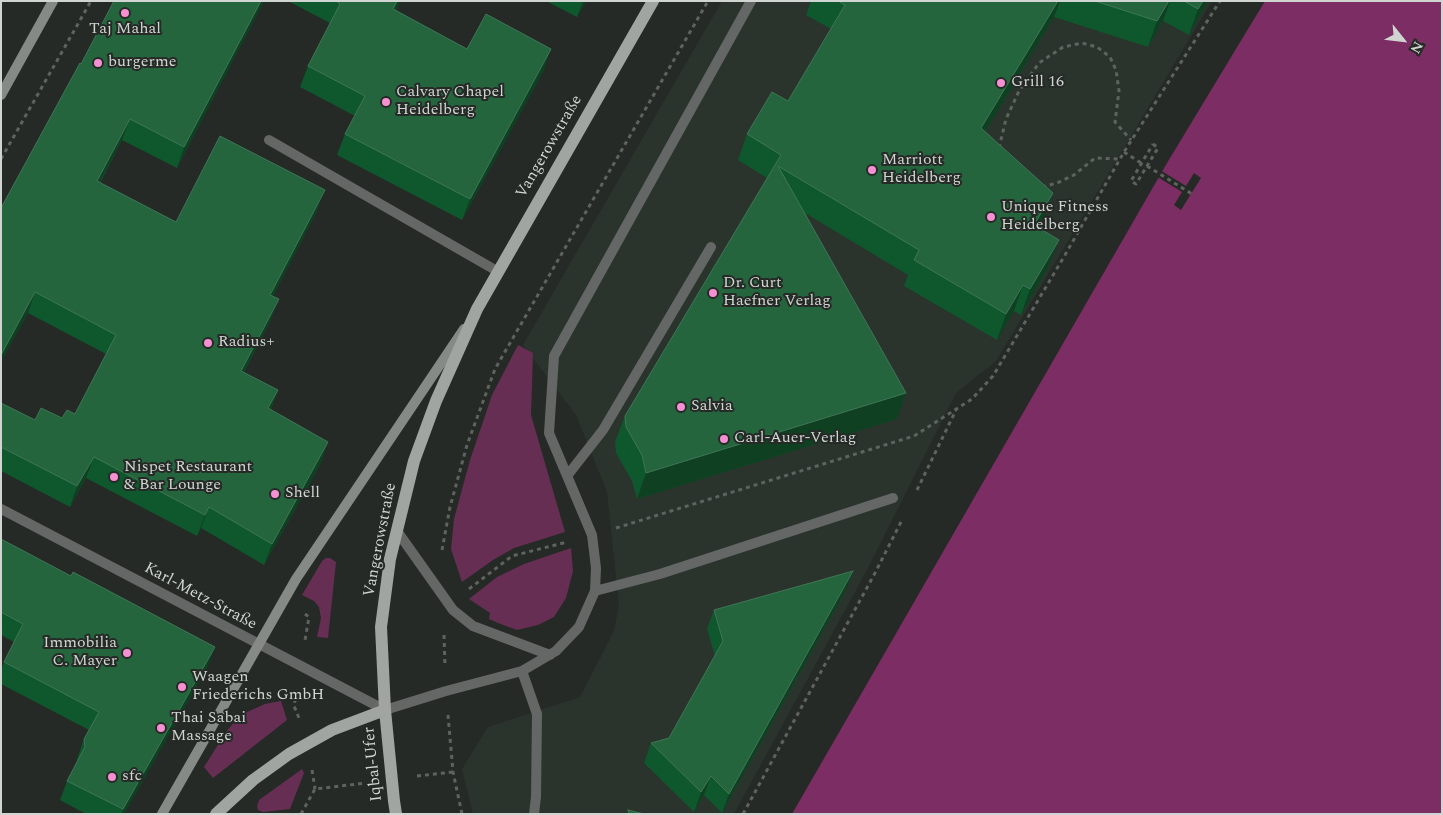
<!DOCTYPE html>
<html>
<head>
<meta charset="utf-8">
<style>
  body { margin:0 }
  #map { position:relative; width:1443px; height:815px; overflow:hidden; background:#252a26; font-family:Spectral,serif }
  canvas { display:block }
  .frame { position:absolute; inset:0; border:2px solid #d1d5d2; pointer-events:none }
  .north { position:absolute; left:1378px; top:15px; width:50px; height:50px; -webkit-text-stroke:4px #252a26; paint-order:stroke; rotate:119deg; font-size:14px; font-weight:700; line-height:20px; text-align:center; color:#d1d5d2 }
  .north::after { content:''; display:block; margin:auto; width:18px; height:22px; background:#d1d5d2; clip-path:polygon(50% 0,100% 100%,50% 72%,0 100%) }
</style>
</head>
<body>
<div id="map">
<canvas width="1443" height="815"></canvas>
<div class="frame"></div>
<div class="north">N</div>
</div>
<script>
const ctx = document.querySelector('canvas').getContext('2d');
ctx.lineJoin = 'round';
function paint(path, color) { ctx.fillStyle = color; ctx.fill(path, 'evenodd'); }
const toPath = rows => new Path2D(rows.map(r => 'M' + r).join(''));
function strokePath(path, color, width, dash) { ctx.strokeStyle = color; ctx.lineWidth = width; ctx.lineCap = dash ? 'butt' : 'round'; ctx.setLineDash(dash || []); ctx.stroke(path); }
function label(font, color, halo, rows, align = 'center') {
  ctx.font = font + ' Spectral,serif'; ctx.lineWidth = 4; ctx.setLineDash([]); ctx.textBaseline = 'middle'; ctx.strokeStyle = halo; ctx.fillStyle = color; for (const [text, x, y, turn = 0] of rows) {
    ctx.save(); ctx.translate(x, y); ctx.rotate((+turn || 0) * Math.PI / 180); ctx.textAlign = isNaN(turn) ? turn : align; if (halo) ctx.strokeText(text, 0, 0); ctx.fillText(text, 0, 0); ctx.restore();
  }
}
paint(toPath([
  [722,1,1212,1,996,361,956,393,868,568,734,814,473,814,462,769,488,727,580,697,614,631,619,605,607,492,576,415,523,345]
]), '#2a342c');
paint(toPath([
  [518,345,533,353,531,415,565,532,514,548,493,560,462,582,451,549,454,519,470,460,492,395],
  [571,548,573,571,566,598,554,617,538,625,517,630,498,623,489,619,490,613,469,599,497,577,524,564],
  [326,558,330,558,336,562,328,638,317,637,321,618,319,607,314,601,302,595,322,561],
  [281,701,287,720,213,778,204,767,226,732,236,720,247,712,265,704],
  [302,769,304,773,290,809,263,812,258,810,257,806,259,800]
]), '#662e53');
paint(toPath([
  [1265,1,1442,1,1442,814,792,814,1167,163]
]), '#7c2d64');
paint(toPath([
  [1160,170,1186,186,1194,173,1201,178,1181,210,1174,205,1182,192,1156,176]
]), '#252a26');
strokePath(toPath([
  [1153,144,1158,148,1136,184,1131,181,1153,144],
  [999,148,1006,119,1019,91,1039,63,1063,47,1082,43,1097,47,1110,57,1116,70,1119,91,1115,122,1131,140],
  [1124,152,1141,163],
  [1,159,91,1],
  [1147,166,1192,194],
  [1042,187,1057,183,1074,175,1095,158,1120,159],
  [917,490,956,410],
  [616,528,914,436,972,399,993,376,1065,255,1124,152,1220,1],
  [442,550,450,507,467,445,495,369,708,1],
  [469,589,512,556,567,542],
  [305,614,309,617,305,640],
  [444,635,445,667],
  [297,691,294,706,299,718],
  [448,715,453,772,462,814],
  [312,770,315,789],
  [417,776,453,772],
  [301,814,315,789,366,783],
  [743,814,875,573,901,522]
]), '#5e635f', 3, [4, 4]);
strokePath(toPath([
  [269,140,497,271],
  [567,476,603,430,711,247],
  [397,531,453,610,473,626,550,655],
  [595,591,660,574,893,498],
  [522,671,537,714,536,797,534,814],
  [385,710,446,691,522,671,556,651,579,627,595,591,596,568,592,535,549,433,554,356,751,1]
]), '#646765', 10);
strokePath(toPath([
  [1,509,385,710]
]), '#646765', 10);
strokePath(toPath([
  [1,95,53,1],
  [162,814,296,579,464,329]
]), '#868a87', 10);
strokePath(toPath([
  [216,814,253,780,289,754,332,730,385,710],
  [396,814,394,801,385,710,381,627,390,559,414,461,436,401,477,309,653,1]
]), '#a0a5a1', 12);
paint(toPath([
  [264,1,177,168,122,140,100,183,176,222,317,211,273,296,271,320,244,372,278,390,271,409,321,463,264,565,201,528,197,536,86,478,70,507,1,471,1,403,35,420,62,418,75,414,106,354,28,313,1,361,1,208,81,64],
  [288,1,400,1,396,10,467,49,544,70,462,220,337,155,345,134,355,116,300,87,308,66,330,23],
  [546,1,586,1,577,17],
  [811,1,1208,1,1189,35,1163,21,1148,47,1054,17,985,132,1043,219,1038,227,1049,266,1021,315,1014,311,997,340,904,286,908,275,805,213,897,419,637,499,632,481,616,453,615,442,625,416,767,178,738,160,747,134,788,101,831,29,806,15],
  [1,539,208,666,124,814,86,814,60,800,67,781,77,761,77,759,84,739,89,730,1,684,1,670,4,662,14,642,1,635],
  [846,590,722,813,704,795,694,812,644,763,651,743,669,738,715,656,707,629,714,610]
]), '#0f572c');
paint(toPath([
  [261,1,264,1,177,168,184,147],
  [397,1,400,1,385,30,393,9],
  [583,1,586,1,577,17],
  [1058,1,1060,1,1054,17,972,154,981,128],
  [1169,1,1170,1,1163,21,1148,47,1157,21],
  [1203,1,1208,1,1189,35,1198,9],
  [551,49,544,70,462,220,470,199],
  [130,119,122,140,89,202,97,181],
  [325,190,317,211,263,316,270,295],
  [1053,193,1043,219,1025,251,1034,225],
  [1059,240,1049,266,1021,315,1030,289],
  [1023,285,1014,311,997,340,1006,314],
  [35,292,28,313,1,361,1,355],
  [279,299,271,320,233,392,241,371],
  [278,390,270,411,268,408],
  [906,393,897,419,637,499,646,473],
  [328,442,321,463,264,565,272,544],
  [94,457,86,478,70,507,77,486],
  [209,507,201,528,197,536,205,515],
  [853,571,846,590,722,813,729,794],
  [215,647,208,666,124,814,121,814,123,809],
  [711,776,704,795,694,812,701,792]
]), '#0f4022');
const building = toPath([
  [114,1,261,1,184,147,130,119,97,181,176,222,220,136,325,190,270,295,279,299,241,371,278,390,268,408,328,442,272,544,209,507,205,515,94,457,77,486,1,447,1,403,35,420,41,408,62,418,67,410,75,414,116,335,35,292,1,355,1,208,80,63,81,64,114,1],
  [336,1,397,1,393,9,467,49,486,14,551,49,470,199,345,134,365,96,308,66,340,4,336,1],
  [838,1,1058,1,981,128,1053,193,1034,225,1059,240,1030,289,1023,285,1006,314,914,260,919,250,778,166,906,393,646,473,642,455,626,427,625,416,781,155,747,134,772,92,788,101,845,5,838,1],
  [1095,1,1169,1,1157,21,1095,1],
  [1184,1,1203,1,1198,9,1184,1],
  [1,539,71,576,73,572,215,647,123,809,67,781,85,747,84,739,99,712,4,662,23,624,1,612,1,539],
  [853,571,729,794,711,776,701,792,651,743,669,738,723,641,714,610,853,571],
  [628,810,644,814,629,814,628,810]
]);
paint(building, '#24653e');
strokePath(building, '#3f7655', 1);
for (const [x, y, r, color] of [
  [125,13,5,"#f591d2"],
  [98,63,5,"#f591d2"],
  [1001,83,5,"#f591d2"],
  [386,102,5,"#f591d2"],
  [872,170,5,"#f591d2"],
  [991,217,5,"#f591d2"],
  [713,293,5,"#f591d2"],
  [208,343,5,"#f591d2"],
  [681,407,5,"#f591d2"],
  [724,439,5,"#f591d2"],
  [114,477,5,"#f591d2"],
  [275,494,5,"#f591d2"],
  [127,653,5,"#f591d2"],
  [182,687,5,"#f591d2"],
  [161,728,5,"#f591d2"],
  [112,777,5,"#f591d2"]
]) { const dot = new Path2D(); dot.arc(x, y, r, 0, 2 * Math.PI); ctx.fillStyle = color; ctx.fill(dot); strokePath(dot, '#252a26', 2); }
label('16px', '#d1d5d2', '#252a26', [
  ["Taj Mahal",125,30,"center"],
  ["burgerme",108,63],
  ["Grill 16",1011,83],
  ["Calvary Chapel",396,93],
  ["Heidelberg",396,111],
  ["Marriott",882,161],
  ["Heidelberg",882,179],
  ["Unique Fitness",1001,208],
  ["Heidelberg",1001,226],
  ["Dr. Curt",723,284],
  ["Haefner Verlag",723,302],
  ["Radius+",218,343],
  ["Salvia",691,407],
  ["Carl-Auer-Verlag",734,439],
  ["Nispet Restaurant",124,468],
  ["& Bar Lounge",124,486],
  ["Shell",285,494],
  ["Immobilia",117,644,"right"],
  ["C. Mayer",117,662,"right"],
  ["Waagen",192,678],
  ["Friederichs GmbH",192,696],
  ["Thai Sabai",171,719],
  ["Massage",171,737],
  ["sfc",122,777]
], 'left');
label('16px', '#d1d5d2', '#252a26', [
  ["Vangerowstraße",550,147,-60],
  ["Vangerowstraße",381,540,-79],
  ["Karl-Metz-Straße",200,597,28],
  ["Iqbal-Ufer",374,764,-96]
]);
</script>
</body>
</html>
